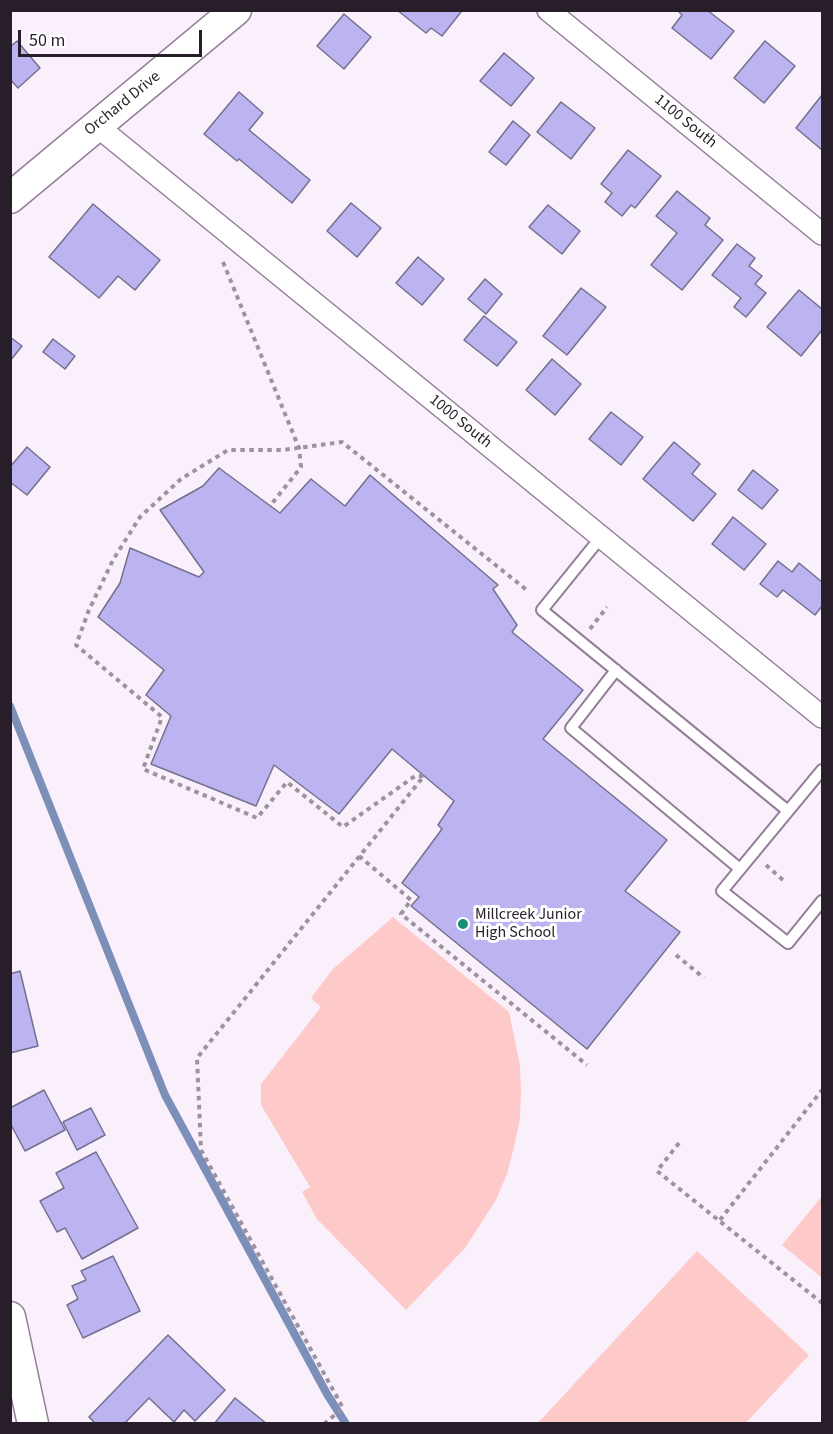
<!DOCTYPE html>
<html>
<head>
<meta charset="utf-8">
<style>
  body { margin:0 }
  #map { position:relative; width:833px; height:1434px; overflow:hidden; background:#faf0fc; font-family:"Source Sans 3",sans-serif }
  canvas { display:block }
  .frame { position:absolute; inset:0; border:12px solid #271e29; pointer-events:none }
  .scale { position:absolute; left:18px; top:30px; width:184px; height:27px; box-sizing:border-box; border:3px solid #271e29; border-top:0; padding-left:8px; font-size:18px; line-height:21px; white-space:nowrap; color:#271e29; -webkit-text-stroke:4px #fff; paint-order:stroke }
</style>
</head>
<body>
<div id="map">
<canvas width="833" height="1434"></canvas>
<div class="frame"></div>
<div class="scale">50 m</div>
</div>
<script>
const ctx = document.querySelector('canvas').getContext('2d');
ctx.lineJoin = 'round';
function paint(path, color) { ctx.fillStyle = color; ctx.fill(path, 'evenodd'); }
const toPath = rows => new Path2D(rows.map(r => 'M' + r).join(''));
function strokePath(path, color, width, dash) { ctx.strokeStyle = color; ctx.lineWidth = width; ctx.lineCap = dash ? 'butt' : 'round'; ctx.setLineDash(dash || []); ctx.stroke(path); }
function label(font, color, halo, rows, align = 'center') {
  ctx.font = font + ' "Source Sans 3",sans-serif'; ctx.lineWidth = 6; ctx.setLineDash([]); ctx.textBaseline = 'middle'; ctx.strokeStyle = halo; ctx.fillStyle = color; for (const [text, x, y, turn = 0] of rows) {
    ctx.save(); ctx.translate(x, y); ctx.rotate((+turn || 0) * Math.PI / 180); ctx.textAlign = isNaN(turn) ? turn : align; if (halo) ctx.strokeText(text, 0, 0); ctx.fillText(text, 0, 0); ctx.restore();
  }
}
paint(toPath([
  [393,917,509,1012,520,1065,521,1091,520,1119,514,1147,507,1174,496,1200,465,1248,406,1310,317,1219,302,1192,310,1187,261,1105,261,1084,321,1007,311,998,333,969],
  [822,1196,822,1278,782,1245],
  [697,1251,809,1355,746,1423,538,1423]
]), '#fec9c9');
strokePath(toPath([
  [10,706,165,1095,327,1394,346,1424]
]), '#7c8fb8', 8);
const building = toPath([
  [397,10,459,10,461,12,442,36,431,28,426,33,397,10],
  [677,10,707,10,734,31,711,59,672,28,682,15,677,10],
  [344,14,371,37,344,69,317,46,344,14],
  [17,41,40,68,18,88,10,79,10,47,17,41],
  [765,41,795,66,764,103,734,78,765,41],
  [504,53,534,78,511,106,480,81,504,53],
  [239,92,263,113,249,130,310,180,292,203,239,159,237,161,204,134,239,92],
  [822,95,822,150,796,128,822,95],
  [561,102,595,128,571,159,537,132,561,102],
  [513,121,530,135,506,165,489,152,513,121],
  [628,150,661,176,635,208,631,205,622,216,605,202,612,193,601,184,628,150],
  [677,191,710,218,705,225,723,240,682,290,651,265,677,233,656,216,677,191],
  [351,203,381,228,357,257,327,231,351,203],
  [93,204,160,260,135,290,118,276,99,298,49,257,93,204],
  [548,205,580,231,562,254,529,227,548,205],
  [737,244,755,258,749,266,762,276,755,284,766,293,746,317,734,307,741,298,712,275,737,244],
  [418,257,444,279,422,305,396,283,418,257],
  [485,279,502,294,486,314,468,299,485,279],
  [581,288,606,307,567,355,543,336,581,288],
  [799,290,822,309,822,330,801,356,767,327,799,290],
  [484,316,517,342,497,366,464,340,484,316],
  [10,337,22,346,10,361,10,337],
  [53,339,75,356,65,369,43,352,53,339],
  [552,359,581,384,555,415,526,390,552,359],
  [611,412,643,437,621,465,589,439,611,412],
  [674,442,700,464,692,474,716,494,693,521,643,479,674,442],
  [27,447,50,467,27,495,10,482,10,467,27,447],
  [219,468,280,513,311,479,345,506,370,475,498,585,493,589,517,625,512,632,583,690,543,739,667,840,625,891,680,932,587,1049,411,906,419,897,402,883,442,829,438,825,454,801,392,749,339,814,274,765,256,806,151,764,171,716,146,695,164,670,98,617,120,583,130,548,199,577,204,572,160,510,203,486,219,468],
  [753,470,778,490,762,509,738,490,753,470],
  [733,517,766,544,744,570,712,544,733,517],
  [778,561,792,572,799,563,822,582,822,606,815,615,783,590,777,597,760,584,778,561],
  [20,971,38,1046,10,1053,10,974,20,971],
  [44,1090,65,1130,25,1151,10,1123,10,1108,44,1090],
  [91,1108,105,1135,77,1150,63,1122,91,1108],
  [96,1152,138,1228,82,1259,65,1228,57,1232,40,1201,64,1188,56,1173,96,1152],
  [113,1256,140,1311,83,1338,67,1305,78,1299,72,1286,86,1280,81,1271,113,1256],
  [168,1335,225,1390,195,1421,184,1410,174,1422,149,1398,124,1424,96,1424,89,1417,168,1335],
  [235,1398,267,1424,214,1424,235,1398]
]);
paint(building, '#bcb4f0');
strokePath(building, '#74708f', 1.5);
const lane = toPath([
  [601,537,542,610,788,811],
  [616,670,571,728,740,869],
  [822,770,722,891,788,943,822,901]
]);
const street = toPath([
  [548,10,822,234],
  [97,126,822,717]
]);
const secondary = toPath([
  [10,198,236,10],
  [10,1317,33,1424]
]);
strokePath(lane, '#937d98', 14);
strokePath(street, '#937d98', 24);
strokePath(secondary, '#937d98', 33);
strokePath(toPath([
  [223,262,299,448,301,467,270,506],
  [590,629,607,607],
  [359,856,411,900,401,914,587,1065],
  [766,865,783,880],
  [676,955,704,978],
  [679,1143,657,1171,822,1303],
  [720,1220,822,1090],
  [324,1424,343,1408,201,1150,197,1058,424,776,415,776,343,827,287,782,257,818,143,769,162,717,76,645,89,610,113,560,140,517,181,479,228,450,283,450,342,442,528,591]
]), '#9d939f', 4, [4.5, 4.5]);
strokePath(lane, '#fff', 10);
strokePath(street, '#fff', 21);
strokePath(secondary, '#fff', 30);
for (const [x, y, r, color] of [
  [463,924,6,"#159075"]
]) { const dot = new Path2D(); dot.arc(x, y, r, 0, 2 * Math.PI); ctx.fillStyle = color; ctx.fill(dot); strokePath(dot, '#fff', 2); }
label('16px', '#271e29', '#fff', [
  ["Orchard Drive",123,104,-39],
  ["1100 South",685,122,39],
  ["1000 South",460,422,39]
]);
label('16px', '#271e29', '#fff', [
  ["Millcreek Junior",475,915],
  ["High School",475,933]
], 'left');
</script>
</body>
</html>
